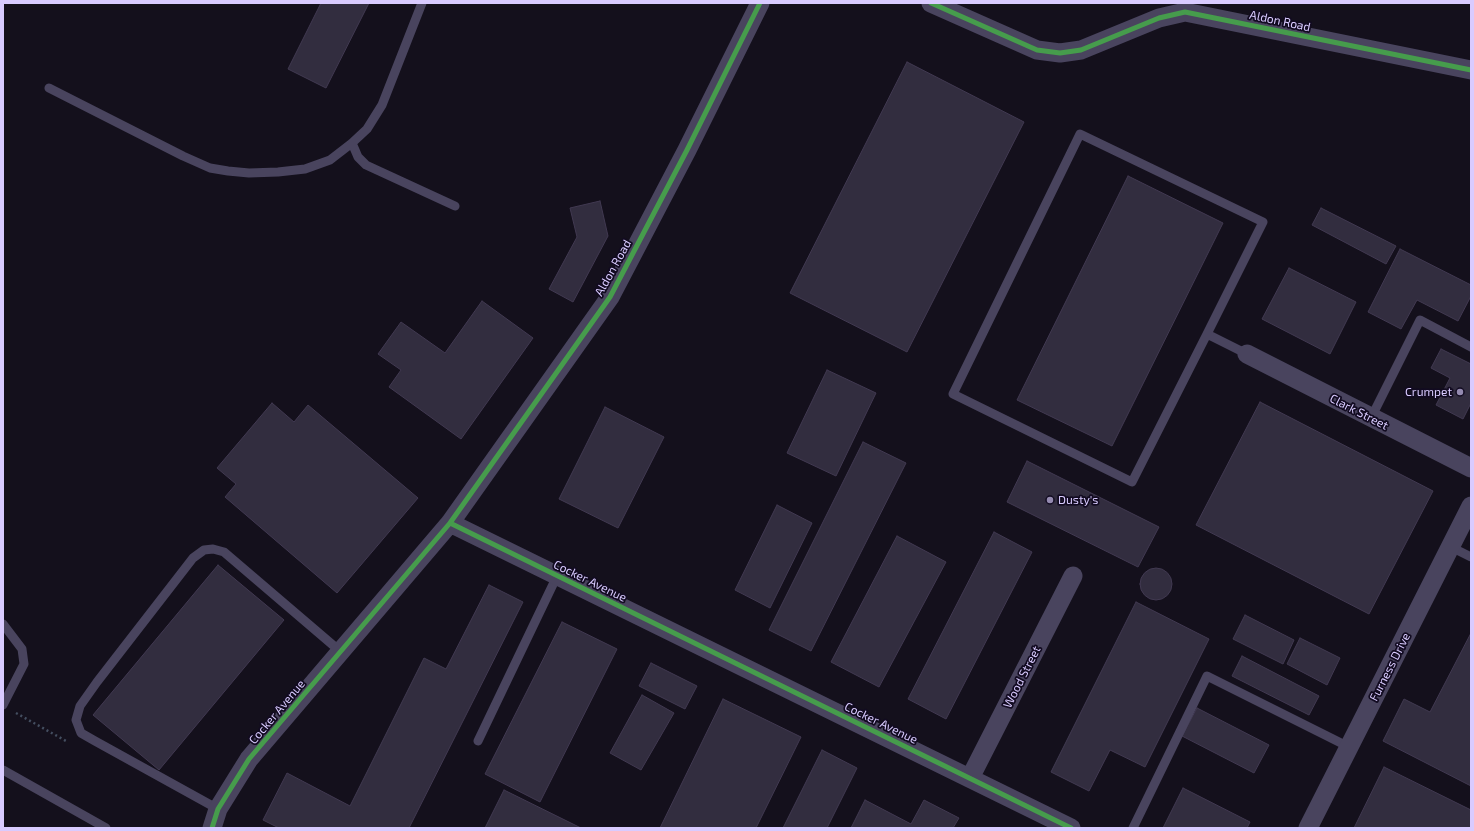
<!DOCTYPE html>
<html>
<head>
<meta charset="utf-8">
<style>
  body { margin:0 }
  #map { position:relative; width:1474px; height:831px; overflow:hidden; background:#14101c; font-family:"Exo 2",sans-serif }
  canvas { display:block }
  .frame { position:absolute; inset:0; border:4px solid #d9cbff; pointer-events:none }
</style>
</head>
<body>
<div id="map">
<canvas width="1474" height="831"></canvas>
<div class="frame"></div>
</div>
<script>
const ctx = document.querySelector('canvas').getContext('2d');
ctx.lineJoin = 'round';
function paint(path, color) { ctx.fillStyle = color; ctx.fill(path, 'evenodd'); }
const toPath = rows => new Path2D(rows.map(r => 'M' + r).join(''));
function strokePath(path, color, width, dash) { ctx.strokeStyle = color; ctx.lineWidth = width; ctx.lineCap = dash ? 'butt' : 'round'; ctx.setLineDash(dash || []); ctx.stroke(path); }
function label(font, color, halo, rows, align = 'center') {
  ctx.font = font + ' "Exo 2",sans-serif'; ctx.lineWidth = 3.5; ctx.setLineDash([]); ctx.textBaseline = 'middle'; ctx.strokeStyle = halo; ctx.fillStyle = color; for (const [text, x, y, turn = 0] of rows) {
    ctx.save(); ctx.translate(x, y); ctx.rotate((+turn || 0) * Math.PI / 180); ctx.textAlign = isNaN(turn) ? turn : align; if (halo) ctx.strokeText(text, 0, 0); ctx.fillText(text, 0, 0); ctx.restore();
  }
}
const building = toPath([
  [321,3,369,3,326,88,288,69,321,3],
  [907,62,1024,122,907,352,790,293,907,62],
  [1128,176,1223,223,1112,446,1017,400,1128,176],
  [600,201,608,236,573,302,549,289,577,237,570,208,600,201],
  [1321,208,1396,246,1386,264,1312,225,1321,208],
  [1400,249,1471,285,1471,296,1458,321,1417,300,1401,329,1368,312,1400,249],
  [1289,268,1356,302,1330,354,1262,319,1289,268],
  [482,301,533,338,461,439,389,387,401,370,378,354,401,322,445,353,482,301],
  [1441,349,1471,364,1471,403,1463,419,1436,405,1450,378,1431,368,1441,349],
  [827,370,876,393,836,476,787,453,827,370],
  [1260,402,1433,491,1369,614,1196,525,1260,402],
  [272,403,294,422,308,405,418,498,337,593,225,497,236,484,217,468,272,403],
  [605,407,664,437,618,528,559,499,605,407],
  [863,442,906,463,811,651,769,630,863,442],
  [1027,461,1159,527,1138,567,1007,502,1027,461],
  [777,505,812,523,770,608,735,590,777,505],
  [994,532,1032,552,946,719,908,699,994,532],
  [897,536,946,562,879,687,831,662,897,536],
  [218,565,284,620,159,770,93,715,218,565],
  '1140 584a16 16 0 1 1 32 0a16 16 0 1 1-32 0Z',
  [489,585,523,602,409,828,279,828,263,820,287,773,350,806,424,658,446,669,489,585],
  [1136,602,1209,639,1145,767,1110,750,1089,791,1051,772,1136,602],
  [1245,615,1294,640,1283,664,1233,639,1245,615],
  [562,622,617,649,540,802,485,774,562,622],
  [1471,633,1471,786,1383,741,1404,699,1430,712,1471,633],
  [1300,638,1340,658,1327,685,1287,664,1300,638],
  [1242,656,1319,696,1309,715,1232,676,1242,656],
  [651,663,697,686,685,709,639,686,651,663],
  [642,695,674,713,641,770,610,753,642,695],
  [723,699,801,737,756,828,660,828,723,699],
  [1197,708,1269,745,1254,773,1182,736,1197,708],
  [822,750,857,768,827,828,783,828,822,750],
  [1384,767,1471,810,1471,828,1354,828,1384,767],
  [1183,788,1250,822,1247,828,1163,828,1183,788],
  [504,790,581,828,485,828,504,790],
  [865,800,911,824,924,800,959,818,953,828,851,828,865,800]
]);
paint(building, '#322d3f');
strokePath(building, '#413951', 1);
strokePath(toPath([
  [16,713,66,741]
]), '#444e60', 2.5, [2, 3]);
strokePath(toPath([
  [49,88,183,156,210,168,228,171,249,173,278,172,305,169,330,160,352,143,367,129,382,105,422,3],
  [352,143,358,157,366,165,455,206],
  [1207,334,1132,482,953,394,1080,134,1263,222,1207,334,1247,354],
  [1371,418,1420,320,1471,347],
  [1451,547,1471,557],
  [3,624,22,649,24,664,3,705],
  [478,741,557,576],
  [3,770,106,828],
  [218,809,95,741,81,733,76,720,80,706,97,682,193,558,204,550,213,549,224,552,341,652],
  [1133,828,1207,676,1349,747]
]), '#49445e', 9);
strokePath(toPath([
  [931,3,1037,50,1060,53,1081,50,1159,18,1185,12,1471,70],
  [1247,354,1471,468],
  [450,523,1071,828],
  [970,778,1073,576],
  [212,828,218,809,249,759,450,523,610,297,687,150,760,3],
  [1308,828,1471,506]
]), '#49445e', 19);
strokePath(toPath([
  [931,3,1037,50,1060,53,1081,50,1159,18,1185,12,1471,70],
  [450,523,1071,828],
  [212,828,218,809,249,759,450,523,610,297,687,150,760,3]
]), '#469c4c', 5);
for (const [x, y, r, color] of [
  [1460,392,4,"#948ab0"],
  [1050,500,4,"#948ab0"]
]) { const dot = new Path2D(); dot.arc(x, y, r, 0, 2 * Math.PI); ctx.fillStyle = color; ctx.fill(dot); strokePath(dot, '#120b21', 1.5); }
label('12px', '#d9cbff', '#120b21', [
  ["Aldon Road",1280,21,12],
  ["Aldon Road",613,268,-61],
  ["Clark Street",1359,412,27],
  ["Cocker Avenue",590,581,26],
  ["Furness Drive",1390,667,-63],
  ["Wood Street",1022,677,-63],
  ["Cocker Avenue",277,712,-50],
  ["Cocker Avenue",881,723,26]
]);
label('12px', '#d9cbff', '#120b21', [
  ["Crumpet",1452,392],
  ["Dusty's",1058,500,"left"]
], 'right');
</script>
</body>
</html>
